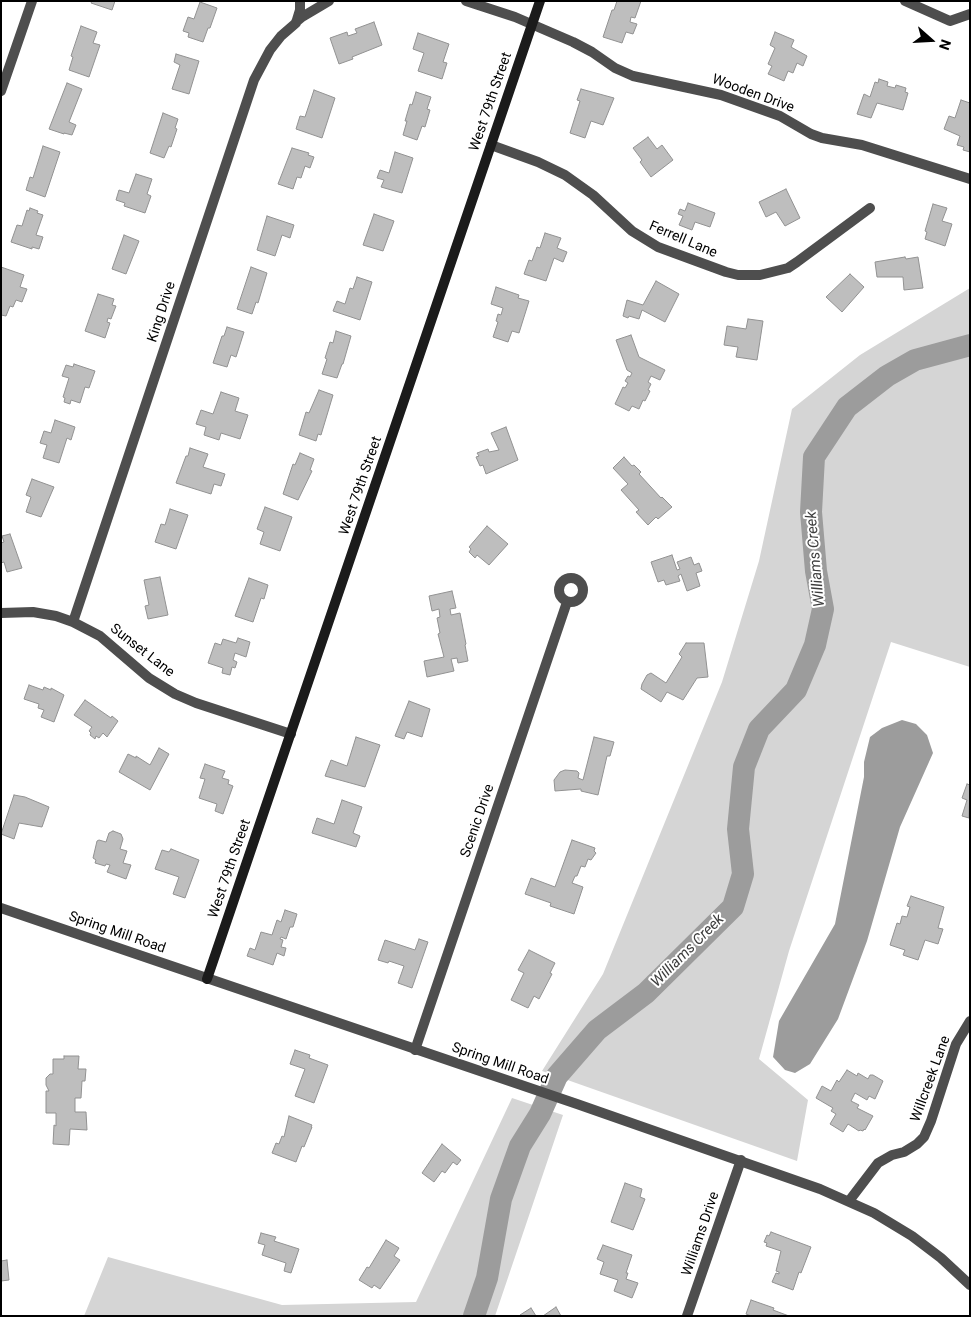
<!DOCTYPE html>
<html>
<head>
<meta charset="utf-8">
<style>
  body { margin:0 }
  #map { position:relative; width:971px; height:1317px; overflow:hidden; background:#fff; font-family:Roboto,sans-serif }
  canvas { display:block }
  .frame { position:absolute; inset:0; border:2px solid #000; pointer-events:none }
  .north { position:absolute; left:906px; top:15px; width:50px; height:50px; -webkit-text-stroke:4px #fff; paint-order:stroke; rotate:109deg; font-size:14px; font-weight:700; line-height:20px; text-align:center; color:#000 }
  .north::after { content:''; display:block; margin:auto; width:18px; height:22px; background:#000; clip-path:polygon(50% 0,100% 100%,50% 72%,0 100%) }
</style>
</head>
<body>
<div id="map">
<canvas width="971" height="1317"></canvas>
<div class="frame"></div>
<div class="north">N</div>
</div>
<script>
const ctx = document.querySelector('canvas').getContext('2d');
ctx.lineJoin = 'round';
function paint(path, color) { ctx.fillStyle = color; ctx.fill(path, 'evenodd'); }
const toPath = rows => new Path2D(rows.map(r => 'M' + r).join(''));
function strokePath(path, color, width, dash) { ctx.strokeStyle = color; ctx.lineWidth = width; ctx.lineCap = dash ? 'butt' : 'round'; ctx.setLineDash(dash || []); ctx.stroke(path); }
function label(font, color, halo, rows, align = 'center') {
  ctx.font = font + ' Roboto,sans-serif'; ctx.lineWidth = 4; ctx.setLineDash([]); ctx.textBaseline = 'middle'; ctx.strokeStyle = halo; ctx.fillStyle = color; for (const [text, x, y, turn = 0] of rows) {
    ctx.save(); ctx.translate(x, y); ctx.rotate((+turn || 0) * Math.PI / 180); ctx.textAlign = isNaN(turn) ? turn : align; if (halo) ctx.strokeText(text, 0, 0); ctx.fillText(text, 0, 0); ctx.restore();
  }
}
paint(toPath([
  [970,288,970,667,891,642,789,951,759,1059,808,1100,797,1161,542,1071,603,974,722,682,759,561,792,409,860,355],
  [512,1098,563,1115,495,1316,84,1316,108,1257,282,1305,416,1302]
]), '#d5d5d5');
paint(toPath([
  [902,720,916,724,927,735,933,753,900,827,867,941,838,1019,810,1064,795,1073,785,1070,773,1057,779,1021,835,924,864,777,864,762,870,737,882,728]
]), '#9c9c9c');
strokePath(toPath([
  [474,1316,487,1278,501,1199,520,1146,540,1114,557,1076,597,1030,646,993,733,907,743,874,738,829,744,767,759,729,796,690,815,645,823,609,816,571,811,512,814,457,847,407,887,376,915,360,970,345]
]), '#9c9c9c', 22);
const building = toPath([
  [92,1,115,1,112,10,91,3,92,1],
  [617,1,641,1,635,18,631,17,630,22,637,24,633,34,626,32,622,43,603,37,612,10,614,10,617,1],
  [200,2,217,8,210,28,208,28,203,42,188,37,189,33,183,31,188,17,194,19,200,2],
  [374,22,382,45,352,57,353,59,339,64,330,38,347,32,348,36,357,33,355,29,374,22],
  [81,26,97,32,93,43,100,45,89,77,69,70,73,57,71,56,81,26],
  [775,32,794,40,791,47,807,56,803,66,797,63,793,73,788,71,784,81,768,74,772,66,768,64,775,48,770,45,775,32],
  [418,33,449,44,443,62,447,63,442,79,418,71,424,53,413,49,418,33],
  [176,54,199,61,189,94,172,89,180,65,174,62,176,54],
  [879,79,888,82,887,86,895,88,896,85,906,88,905,92,908,93,903,110,877,103,871,118,857,114,864,94,870,97,875,82,878,83,879,79],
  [67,83,82,89,69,122,76,125,72,135,64,133,64,134,49,129,67,83],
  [581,89,614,98,603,125,591,121,585,138,570,133,580,101,577,100,581,89],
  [314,90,335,98,322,138,296,129,300,116,305,117,314,90],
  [416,92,431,97,427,109,430,110,425,127,422,126,417,140,403,135,407,121,405,121,410,104,412,105,416,92],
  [961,100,970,103,970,152,963,150,964,147,957,145,960,136,944,129,949,116,955,118,961,100],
  [163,113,178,119,175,128,177,129,171,147,169,146,164,158,150,153,163,113],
  [648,137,657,149,662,145,673,160,651,177,640,162,642,160,633,148,648,137],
  [43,146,60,152,45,197,26,190,30,177,33,178,43,146],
  [292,148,309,153,308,155,314,157,310,168,305,166,301,178,297,177,293,189,278,184,292,148],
  [395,152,413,158,402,193,381,187,384,180,377,178,380,170,389,173,395,152],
  [136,174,152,179,147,194,151,196,145,213,124,206,125,203,116,200,119,190,129,193,136,174],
  [786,189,800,218,785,226,776,212,766,217,759,202,786,189],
  [688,203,715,213,710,227,695,222,692,230,679,225,683,216,678,214,680,209,685,211,688,203],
  [933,204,947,208,942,221,952,224,945,246,925,239,927,232,925,231,933,204],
  [30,208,38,211,37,213,43,215,36,235,43,237,39,249,32,247,32,249,11,242,17,225,22,226,27,210,29,211,30,208],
  [374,214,394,221,383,251,363,245,374,214],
  [267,216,294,225,290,238,282,235,275,256,257,250,267,216],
  [545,233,561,238,557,248,567,252,563,262,554,258,546,281,524,274,529,260,532,261,537,247,540,248,545,233],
  [124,235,139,241,126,274,112,269,124,235],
  [905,257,906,259,918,257,923,288,904,290,903,277,877,277,875,262,905,257],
  [1,267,24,275,20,287,27,289,22,302,16,300,13,307,10,306,6,316,1,315,1,267],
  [251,267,267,273,258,303,256,302,252,314,237,309,251,267],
  [850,274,864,287,842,312,826,297,850,274],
  [357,277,372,282,360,320,333,311,337,301,345,304,350,288,353,289,357,277],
  [656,281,679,294,665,322,642,310,639,319,629,316,628,318,623,316,627,300,643,305,656,281],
  [496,287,519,295,518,298,529,301,519,333,512,331,508,342,493,337,498,322,496,321,498,314,501,315,503,308,491,304,496,287],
  [98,294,114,299,112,305,116,306,111,319,108,318,107,322,110,323,105,338,85,331,98,294],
  [748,319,763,321,757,360,736,357,738,347,724,345,727,326,746,329,748,319],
  [227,327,244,332,236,357,231,355,227,367,213,363,222,336,224,336,227,327],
  [336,331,351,336,343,364,342,364,337,378,322,374,327,359,325,358,330,342,333,343,336,331],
  [631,335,639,357,665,370,660,380,651,376,648,382,651,384,648,390,650,391,645,401,643,400,639,409,632,406,629,411,615,404,623,387,625,388,628,383,625,381,628,376,630,377,632,373,627,370,616,340,631,335],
  [74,364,95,371,89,388,85,387,80,403,71,400,70,404,64,402,65,398,63,397,69,378,62,376,66,365,73,367,74,364],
  [319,390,333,395,321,435,318,434,316,441,299,435,306,412,309,413,319,390],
  [221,392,239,398,235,411,248,415,240,439,221,433,219,440,204,435,206,427,196,424,201,410,213,414,221,392],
  [55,420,75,427,71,440,67,438,59,463,43,458,47,445,40,443,44,431,51,433,55,420],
  [506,427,518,460,486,474,483,465,480,466,476,457,479,456,477,453,488,449,489,452,499,450,491,433,506,427],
  [190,448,208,454,203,467,225,474,221,486,214,484,211,494,176,483,186,456,188,456,190,448],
  [300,453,314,459,310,470,312,471,298,500,283,494,293,464,295,465,300,453],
  [624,457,632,466,634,465,641,472,639,474,661,498,662,497,672,507,658,519,656,517,648,525,636,512,639,510,621,490,628,484,613,468,624,457],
  [32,479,54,487,41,517,26,512,31,497,26,495,32,479],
  [265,507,292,517,280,551,260,544,264,532,257,529,265,507],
  [170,509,188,515,176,549,155,542,161,524,165,525,170,509],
  [487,526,508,544,489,565,477,555,475,558,469,552,471,549,469,547,487,526],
  [10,534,22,568,7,572,4,562,1,563,1,543,4,542,2,536,10,534],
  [672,555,677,570,680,569,677,562,691,557,694,565,699,563,702,571,696,573,700,586,687,591,681,574,678,576,680,581,666,585,664,580,658,582,651,562,672,555],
  [160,577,168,615,148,619,145,606,149,605,144,580,160,577],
  [249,578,268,585,264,599,261,598,253,622,235,616,249,578],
  [452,591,456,608,450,609,451,615,460,613,466,644,465,645,468,661,458,663,457,658,451,659,454,671,427,677,424,661,444,657,438,634,440,633,437,618,440,617,439,609,432,611,429,596,452,591],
  [238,638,250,642,246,657,235,653,233,660,237,662,235,668,232,667,230,675,222,673,223,668,208,663,215,643,221,645,223,639,236,643,238,638],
  [686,643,704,643,708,677,697,678,683,700,667,692,661,702,641,689,642,684,647,675,651,673,666,683,682,657,679,654,686,643],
  [29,685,43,690,44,687,51,690,51,688,64,695,54,722,41,717,44,710,38,708,39,704,24,699,29,685],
  [85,700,111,718,112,716,118,721,107,737,103,733,99,738,96,736,95,739,90,735,91,733,89,731,92,727,74,715,85,700],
  [409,701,430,709,422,737,407,732,404,739,395,736,409,701],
  [356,737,380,745,365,787,325,776,331,760,347,766,356,737],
  [594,737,614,742,610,756,607,756,598,795,581,791,581,789,555,791,554,780,560,772,565,770,577,771,579,773,578,778,583,780,594,737],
  [159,748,169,754,150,790,119,772,128,754,136,758,136,756,150,765,159,748],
  [205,764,225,771,222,778,229,780,228,784,233,786,223,814,215,811,217,804,199,798,205,779,200,778,205,764],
  [967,784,970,785,969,818,962,816,967,800,962,798,967,784],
  [14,795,25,797,49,807,42,827,19,823,14,839,1,834,14,795],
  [342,800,362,807,353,833,360,836,356,847,312,833,317,818,334,824,342,800],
  [113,831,121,834,123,839,120,849,127,851,123,863,131,865,126,879,107,872,110,865,106,864,105,866,95,863,96,860,93,858,97,841,99,840,106,842,109,833,113,831],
  [572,840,595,848,594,851,596,853,591,860,588,859,585,867,581,866,577,876,575,876,572,883,583,887,574,914,550,906,551,903,525,894,531,878,555,887,572,840],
  [171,849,199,860,185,898,173,894,179,877,155,869,162,850,169,852,171,849],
  [911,896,944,907,938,928,943,929,938,944,925,940,918,960,903,955,905,950,890,945,897,923,900,924,902,916,907,917,910,907,907,906,911,896],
  [285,910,297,914,293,927,290,927,286,939,281,937,280,939,283,940,281,947,286,948,284,956,277,953,273,965,247,956,250,948,255,950,261,932,272,935,277,920,281,922,285,910],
  [419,939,428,942,412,988,398,983,404,966,389,961,388,963,378,960,385,940,415,950,419,939],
  [529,950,555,963,550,973,552,974,539,999,534,996,528,1008,511,1000,524,973,518,970,529,950],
  [295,1050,310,1055,309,1058,328,1065,314,1103,295,1096,305,1069,290,1064,295,1050],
  [64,1056,79,1056,78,1069,86,1069,85,1081,82,1081,81,1098,75,1098,75,1112,86,1112,87,1130,70,1129,69,1145,53,1144,54,1125,56,1126,56,1113,46,1113,46,1091,49,1091,46,1085,46,1078,50,1074,53,1074,53,1059,64,1059,64,1056],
  [847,1070,857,1076,858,1073,868,1079,870,1075,873,1075,883,1081,875,1099,869,1096,867,1100,855,1093,851,1101,859,1105,857,1108,873,1116,865,1130,864,1129,863,1131,860,1130,859,1131,848,1124,843,1132,830,1124,836,1114,831,1111,833,1108,816,1098,822,1086,831,1091,837,1080,839,1082,847,1070],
  [289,1116,312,1125,311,1127,312,1127,304,1147,302,1146,296,1162,272,1153,276,1143,279,1144,282,1136,284,1137,289,1116],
  [442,1144,461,1160,457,1165,453,1162,445,1173,442,1171,434,1182,422,1173,442,1144],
  [625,1183,642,1189,640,1197,645,1199,633,1230,611,1222,625,1183],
  [771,1232,811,1247,801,1273,799,1272,793,1290,772,1282,776,1273,779,1274,779,1272,776,1271,781,1251,766,1246,767,1243,764,1242,767,1235,769,1236,771,1232],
  [261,1233,276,1237,274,1241,299,1249,291,1273,284,1271,286,1263,262,1255,265,1245,258,1243,261,1233],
  [386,1240,399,1248,394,1256,400,1260,380,1289,374,1285,372,1288,359,1280,367,1267,369,1268,386,1240],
  [603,1245,632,1255,626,1273,628,1273,626,1279,638,1283,632,1298,614,1291,618,1280,600,1274,604,1262,597,1259,603,1245],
  [7,1260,9,1280,1,1281,1,1261,7,1260],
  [751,1300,774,1308,773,1310,789,1316,751,1316,746,1314,751,1300],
  [556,1307,561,1316,543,1316,556,1307],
  [531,1308,536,1316,520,1316,520,1315,531,1308]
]);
paint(building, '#bebebe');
strokePath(building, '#929292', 1);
strokePath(toPath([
  [466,1,515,17,573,42,592,52,615,68,633,76,721,95,780,116,811,134,822,138,862,145,970,179],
  [905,1,950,21,970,14],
  [296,22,302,17,329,1],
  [1,91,32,1],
  [491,145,538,162,565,175,593,195,632,231,658,247,726,272,738,275,760,275,788,268,797,262,870,208],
  '559 590a12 12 0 1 1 24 0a12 12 0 1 1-24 0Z',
  [1,613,33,612,56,616,73,622,100,636,149,678,175,694,196,703,291,734],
  [73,622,254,80,270,50,281,36,296,23,300,10,300,1],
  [415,1050,567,602],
  [849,1201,878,1163,892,1155,904,1152,917,1144,924,1137,931,1121,956,1044,970,1021],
  [687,1316,741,1160]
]), '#4e4e4e', 10);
strokePath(toPath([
  [1,908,577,1104,820,1189,874,1213,912,1236,941,1258,970,1285]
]), '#4e4e4e', 10);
strokePath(toPath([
  [207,979,540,1]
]), '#1b1b1b', 10);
label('14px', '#000', '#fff', [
  ["Wooden Drive",753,94,20],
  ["West 79th Street",491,102,-71],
  ["Ferrell Lane",683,240,23],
  ["King Drive",162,312,-72],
  ["West 79th Street",361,486,-71],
  ["Sunset Lane",142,651,38],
  ["Scenic Drive",478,821,-71],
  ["West 79th Street",230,869,-71],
  ["Spring Mill Road",117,933,19],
  ["Spring Mill Road",500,1064,19],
  ["Willcreek Lane",931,1079,-70],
  ["Williams Drive",701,1234,-71]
]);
label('italic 15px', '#3d3d3d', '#fff', [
  ["Williams Creek",816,559,-95],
  ["Williams Creek",688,951,-45]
]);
</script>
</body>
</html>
